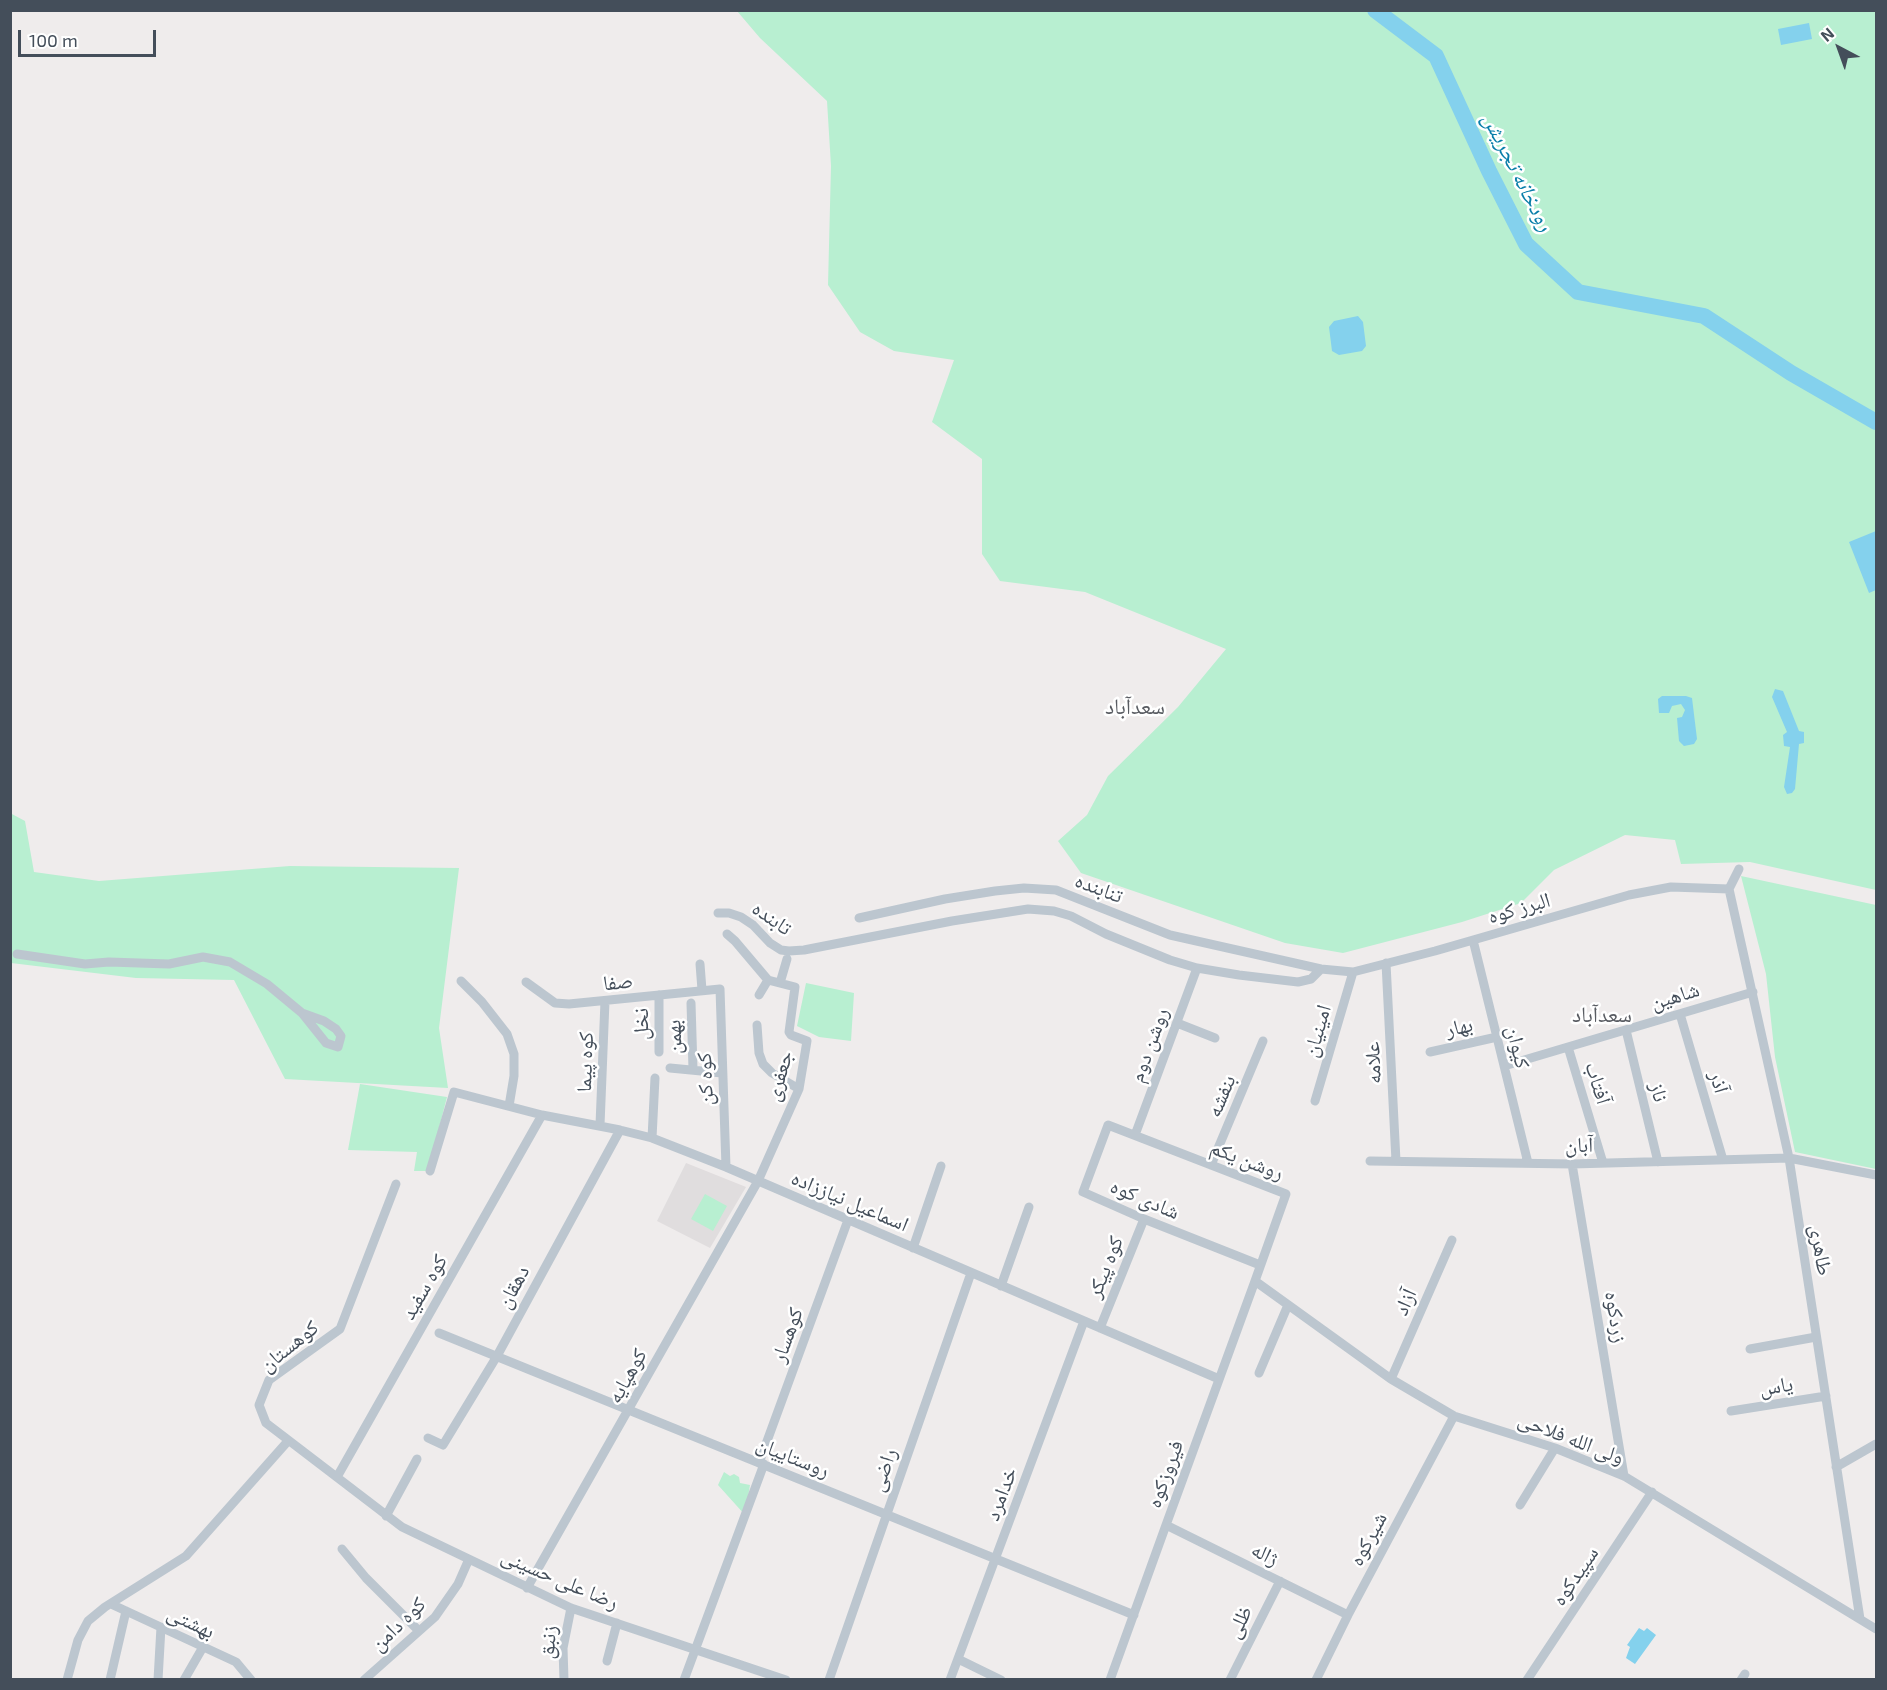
<!DOCTYPE html>
<html>
<head>
<meta charset="utf-8">
<style>
  body { margin:0 }
  #map { position:relative; width:1887px; height:1690px; overflow:hidden; background:#efecec; font-family:"Exo 2",sans-serif }
  canvas { display:block }
  .frame { position:absolute; inset:0; border:12px solid #444e5a; pointer-events:none }
  .north { position:absolute; left:1809px; top:18px; width:60px; height:60px; -webkit-text-stroke:4px #fff; paint-order:stroke; rotate:319deg; font-size:16px; font-weight:700; line-height:24px; text-align:center; color:#444e5a }
  .north::after { content:''; display:block; margin:auto; width:21px; height:27px; background:#444e5a; clip-path:polygon(50% 0,100% 100%,50% 72%,0 100%) }
  .scale { position:absolute; left:18px; top:30px; width:138px; height:27px; box-sizing:border-box; border:3px solid #444e5a; border-top:0; padding-left:8px; font-size:18px; line-height:21px; white-space:nowrap; color:#444e5a; -webkit-text-stroke:4px #fff; paint-order:stroke }
</style>
</head>
<body>
<div id="map">
<canvas width="1887" height="1690"></canvas>
<div class="frame"></div>
<div class="north">N</div>
<div class="scale">100 m</div>
</div>
<script>
const ctx = document.querySelector('canvas').getContext('2d');
ctx.lineJoin = 'round';
function paint(path, color) { ctx.fillStyle = color; ctx.fill(path, 'evenodd'); }
const toPath = rows => new Path2D(rows.map(r => 'M' + r).join(''));
function strokePath(path, color, width, dash) { ctx.strokeStyle = color; ctx.lineWidth = width; ctx.lineCap = dash ? 'butt' : 'round'; ctx.setLineDash(dash || []); ctx.stroke(path); }
function label(font, color, halo, rows, align = 'center') {
  ctx.font = font + ' "Exo 2","Noto Naskh Arabic",sans-serif'; ctx.lineWidth = 5; ctx.setLineDash([]); ctx.textBaseline = 'middle'; ctx.strokeStyle = halo; ctx.fillStyle = color; for (const [text, x, y, turn = 0] of rows) {
    ctx.save(); ctx.translate(x, y); ctx.rotate((+turn || 0) * Math.PI / 180); ctx.textAlign = isNaN(turn) ? turn : align; if (halo) ctx.strokeText(text, 0, 0); ctx.fillText(text, 0, 0); ctx.restore();
  }
}
paint(toPath([
  [686,1163,746,1187,710,1248,657,1221]
]), '#e0ddde');
paint(toPath([
  [737,11,1876,11,1876,890,1750,862,1681,864,1675,840,1625,835,1554,870,1521,903,1462,922,1343,953,1285,943,1081,873,1058,841,1087,815,1108,776,1178,707,1226,649,1085,592,1000,581,982,554,982,459,932,422,954,360,894,351,860,332,828,285,831,166,827,101,760,38],
  [10,813,25,821,34,872,99,881,290,866,459,868,439,1028,448,1088,285,1079,234,980,136,978,11,963],
  [1741,876,1876,905,1876,1169,1795,1152,1775,1057,1766,974],
  [806,983,854,993,851,1041,819,1037,797,1026],
  [360,1084,447,1097,428,1171,414,1171,417,1152,348,1150],
  [705,1194,727,1206,713,1231,691,1219],
  [724,1472,730,1476,734,1474,739,1477,740,1483,750,1485,745,1515,718,1485]
]), '#b8efd1');
paint(toPath([
  [1809,23,1812,39,1781,45,1778,29],
  [1358,316,1363,322,1366,346,1362,351,1339,355,1332,351,1329,327,1334,321],
  [1876,531,1876,590,1869,593,1849,542],
  [1775,689,1783,691,1799,731,1804,732,1804,743,1799,744,1795,789,1792,793,1787,794,1784,787,1790,747,1784,746,1783,735,1787,732,1772,697],
  [1662,696,1686,696,1692,698,1697,739,1694,744,1684,746,1679,741,1677,718,1682,717,1685,710,1681,704,1672,706,1669,713,1659,713,1658,699],
  [1639,1628,1644,1631,1647,1628,1656,1635,1635,1664,1626,1658,1630,1647,1627,1645]
]), '#84d1ed');
strokePath(toPath([
  [1375,10,1436,56,1489,171,1526,244,1578,292,1704,316,1791,373,1876,422]
]), '#84d1ed', 16);
strokePath(toPath([
  [1729,889,1789,1158,1860,1619],
  [1729,889,1739,869],
  [718,913,729,913,741,917,753,925,770,943,781,950,789,951,804,950,952,921,1028,909,1054,911,1071,916,1106,934,1170,960,1197,968,1239,975,1298,982,1311,979,1321,969],
  [859,918,945,899,995,891,1024,888,1056,890,1170,935,1321,969,1353,972,1435,951,1629,895,1671,887,1729,889],
  [1473,940,1528,1163],
  [17,954,85,964,109,962,169,964,203,957,230,962,267,984,302,1013,326,1043,338,1047,341,1036,336,1029,324,1021,302,1013],
  [1386,963,1396,1161],
  [700,964,702,990],
  [461,981,482,1002,507,1034,514,1054,514,1076,509,1106],
  [526,982,555,1003,569,1004,720,989,726,1167],
  [780,983,787,959],
  [659,995,659,1052],
  [759,995,768,980],
  [691,1003,693,1069],
  [1680,1014,1723,1160],
  [1177,1023,1215,1038],
  [757,1025,759,1053,763,1064,772,1073,799,1089],
  [1626,1030,1658,1162],
  [1568,1047,1603,1163],
  [1430,1052,1497,1037],
  [1504,1066,1753,992],
  [670,1068,722,1073],
  [1315,1101,1353,972],
  [600,1125,605,1001],
  [1135,1135,1197,968],
  [652,1138,655,1078],
  [1370,1161,1572,1164,1789,1158,1876,1175],
  [1572,1164,1624,1476],
  [1211,1165,1263,1041],
  [430,1171,454,1092,542,1115,620,1130,652,1138,726,1167,1219,1379],
  [396,1184,340,1329,269,1380,259,1405,266,1423,402,1527,571,1608,786,1680],
  [913,1248,941,1166],
  [1255,1281,1391,1379,1454,1416,1555,1448,1624,1476,1876,1629],
  [1001,1286,1029,1207],
  [1100,1328,1144,1219],
  [439,1333,1134,1615],
  [1750,1349,1816,1337],
  [1259,1373,1288,1305],
  [1391,1379,1452,1240],
  [1731,1411,1826,1396],
  [428,1438,443,1445,497,1356,620,1130],
  [759,1463,848,1220],
  [1836,1467,1876,1444],
  [337,1477,542,1115],
  [1520,1505,1555,1448],
  [386,1516,417,1459],
  [1166,1525,1348,1615],
  [342,1549,366,1578,419,1631],
  [527,1588,758,1181,799,1089,807,1041,791,1035,789,1032,795,987,768,980,735,941,727,934],
  [111,1604,236,1662,251,1680],
  [958,1659,1001,1680],
  [607,1661,617,1623],
  [67,1680,78,1640,88,1621,105,1607,186,1556,288,1441],
  [110,1680,126,1611],
  [158,1680,161,1627],
  [184,1680,203,1647],
  [364,1680,435,1617,458,1584,469,1559],
  [564,1680,563,1648,571,1608],
  [684,1680,764,1464],
  [829,1680,971,1273],
  [950,1680,1084,1321],
  [1110,1680,1166,1525,1255,1281,1286,1194,1108,1125,1083,1192,1144,1219,1260,1265],
  [1230,1680,1280,1581],
  [1316,1680,1348,1615,1454,1416],
  [1527,1680,1652,1492],
  [1741,1680,1745,1674]
]), '#bcc6cf', 9);
label('21px', '#444e5a', '#fff', [
  ["تنابنده",1099,888,21],
  ["البرز کوه",1519,908,-16],
  ["تابنده",772,918,35],
  ["صفا",618,982,-6],
  ["شاهین",1675,996,-17],
  ["نخل",641,1024,-90],
  ["بهار",1459,1027,-13],
  ["امینیان",1317,1031,-74],
  ["بهمن",674,1037,-92],
  ["روشن دوم",1149,1045,-70],
  ["کیوان",1518,1047,76],
  ["کوه پیما",585,1062,-88],
  ["علامه",1373,1063,-93],
  ["جعفری",779,1076,-74],
  ["کوه کن",705,1079,-92],
  ["آذر",1719,1082,74],
  ["آفتاب",1598,1083,73],
  ["ناز",1659,1092,76],
  ["بنفشه",1221,1096,-67],
  ["آبان",1579,1145,-1],
  ["روشن یکم",1247,1160,21],
  ["شادی کوه",1145,1199,23],
  ["اسماعیل نیاززاده",850,1201,23],
  ["طاهری",1821,1250,81],
  ["کوه پیکر",1105,1267,-68],
  ["کوه سفید",424,1287,-60],
  ["دهقان",513,1287,-62],
  ["آزاد",1405,1302,-66],
  ["زردکوه",1616,1317,81],
  ["کوهسار",787,1335,-70],
  ["کوهستان",289,1346,-39],
  ["کوهپایه",627,1376,-61],
  ["یاس",1776,1386,-9],
  ["ولی‌ الله فلاحی",1571,1438,21],
  ["روستاییان",793,1457,22],
  ["راضی",883,1470,-71],
  ["فیروزکوه",1165,1474,-70],
  ["خدامرد",1001,1494,-69],
  ["شیرکوه",1368,1539,-62],
  ["ژاله",1265,1554,27],
  ["سپیدکوه",1575,1576,-56],
  ["رضا علی حسینی",560,1579,23],
  ["بهشتی",191,1622,25],
  ["ظلی",1239,1622,-63],
  ["کوه دامن",398,1624,-44],
  ["زنبق",548,1642,-84]
]);
label('italic 22px', '#097ea9', '#fff', [
  ["رودخانه تجریش",1518,172,63]
]);
label('22px', '#595c62', '#fff', [
  ["سعدآباد",1135,707],
  ["سعدآباد",1602,1015]
]);
</script>
</body>
</html>
